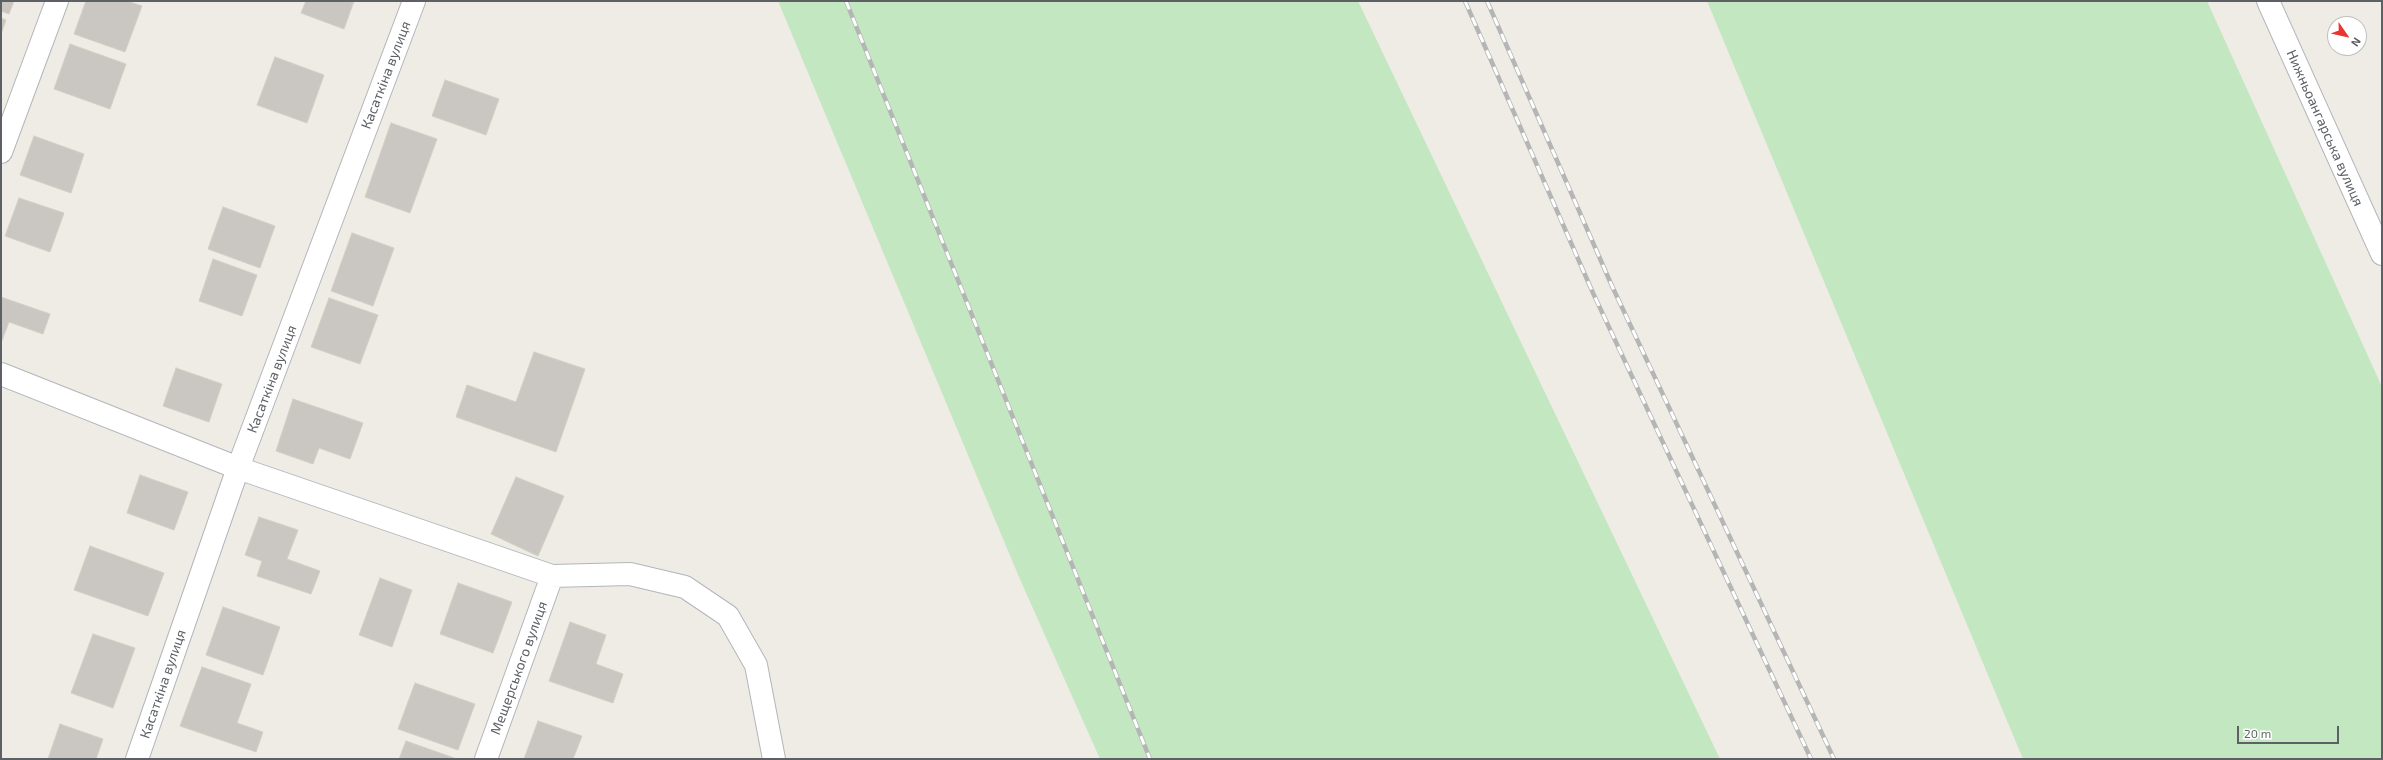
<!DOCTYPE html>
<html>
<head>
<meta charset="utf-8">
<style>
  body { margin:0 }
  #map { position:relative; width:2383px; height:760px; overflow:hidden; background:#efece5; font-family:"Exo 2",sans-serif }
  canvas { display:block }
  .frame { position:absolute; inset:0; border:2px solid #5d6165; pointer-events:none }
  .north { position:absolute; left:2327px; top:16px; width:40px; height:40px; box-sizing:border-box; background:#fff; border:1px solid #bec0c1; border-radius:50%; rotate:124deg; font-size:11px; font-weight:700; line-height:16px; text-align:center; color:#5d6165 }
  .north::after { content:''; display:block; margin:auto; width:14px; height:18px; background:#ea3630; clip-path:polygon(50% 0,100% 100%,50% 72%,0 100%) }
  .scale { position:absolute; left:2237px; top:726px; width:102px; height:18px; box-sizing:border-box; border:2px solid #5d6165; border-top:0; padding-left:5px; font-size:12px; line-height:14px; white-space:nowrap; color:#5d6165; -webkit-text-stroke:3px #fff; paint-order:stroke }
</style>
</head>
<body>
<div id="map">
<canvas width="2383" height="760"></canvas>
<div class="frame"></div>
<div class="north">N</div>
<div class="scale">20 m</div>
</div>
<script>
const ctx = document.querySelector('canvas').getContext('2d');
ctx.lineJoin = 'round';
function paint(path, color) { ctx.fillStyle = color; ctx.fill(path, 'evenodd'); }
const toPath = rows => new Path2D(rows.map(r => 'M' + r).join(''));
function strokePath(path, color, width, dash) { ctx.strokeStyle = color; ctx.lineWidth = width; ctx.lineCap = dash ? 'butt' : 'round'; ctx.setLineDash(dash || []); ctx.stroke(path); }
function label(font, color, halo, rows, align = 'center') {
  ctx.font = font + ' "Exo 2",sans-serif'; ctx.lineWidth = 3.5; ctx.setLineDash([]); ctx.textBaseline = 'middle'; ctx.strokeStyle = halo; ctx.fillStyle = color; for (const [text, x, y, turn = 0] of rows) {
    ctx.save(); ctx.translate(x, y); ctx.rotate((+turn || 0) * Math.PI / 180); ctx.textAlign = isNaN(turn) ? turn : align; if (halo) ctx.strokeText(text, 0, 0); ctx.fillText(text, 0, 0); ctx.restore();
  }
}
paint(toPath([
  [778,1,1358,1,1720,759,1100,759,1019,577],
  [1707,1,2207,1,2382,387,2382,759,2023,759]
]), '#c3e7c1');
const building = toPath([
  [1,1,14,1,9,14,1,11,1,1],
  [86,1,127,1,142,6,125,52,74,34,86,1],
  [306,1,354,1,344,29,301,13,306,1],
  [1,18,6,20,1,34,1,18],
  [70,44,126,64,110,109,54,89,70,44],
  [275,57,324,75,307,123,257,105,275,57],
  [445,80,499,99,486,135,432,116,445,80],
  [391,123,437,139,410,213,365,197,391,123],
  [34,136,84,154,71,193,20,175,34,136],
  [19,198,64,213,50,252,5,236,19,198],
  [223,207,275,226,260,268,208,249,223,207],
  [352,233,394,248,373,306,331,291,352,233],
  [213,259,257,275,242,316,199,301,213,259],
  [1,297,50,314,43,334,9,322,1,343,1,297],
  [329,298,378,315,360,364,311,347,329,298],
  [534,352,585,369,556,452,456,417,467,385,516,402,534,352],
  [176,368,222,384,209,422,163,406,176,368],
  [293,399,363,423,350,459,319,448,313,464,276,451,293,399],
  [140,475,188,492,174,530,127,513,140,475],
  [516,477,564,496,538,556,491,534,516,477],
  [259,517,298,530,287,559,320,571,311,594,257,576,262,561,245,555,259,517],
  [90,546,164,573,148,616,74,590,90,546],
  [380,578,412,590,392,647,359,635,380,578],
  [458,583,512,602,493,653,440,634,458,583],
  [223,607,280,627,263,675,206,655,223,607],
  [570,622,606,635,596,664,623,674,613,703,549,681,570,622],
  [93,634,135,648,113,708,71,693,93,634],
  [202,667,251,684,237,723,263,732,256,752,180,726,202,667],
  [415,683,475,704,458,750,398,729,415,683],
  [538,721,582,736,573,759,524,759,538,721],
  [60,724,103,739,96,759,48,759,60,724],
  [406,741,457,759,399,759,406,741]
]);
paint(building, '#cac7c2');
strokePath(building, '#d4cec3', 1);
const minor = toPath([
  [2268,1,2382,254],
  [1,152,57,1],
  [1,374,238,468,552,576,630,574,685,587,728,616,756,665,774,759],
  [137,759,238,468,414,1],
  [486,759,552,576]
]);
strokePath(minor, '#b2b6ba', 24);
strokePath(minor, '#fff', 22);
const rail = toPath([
  [846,1,1150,759],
  [1465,1,1593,293,1811,759],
  [1487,1,1612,286,1834,759]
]);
strokePath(rail, '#b4b5b5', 4.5);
strokePath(rail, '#fff', 3, [9]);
label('14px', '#5d6165', '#fff', [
  ["Касаткіна вулиця",386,75,-69],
  ["Нижньоангарська вулиця",2325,128,66],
  ["Касаткіна вулиця",272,379,-69],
  ["Мещерського вулиця",519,668,-70],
  ["Касаткіна вулиця",163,684,-71]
]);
</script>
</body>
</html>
